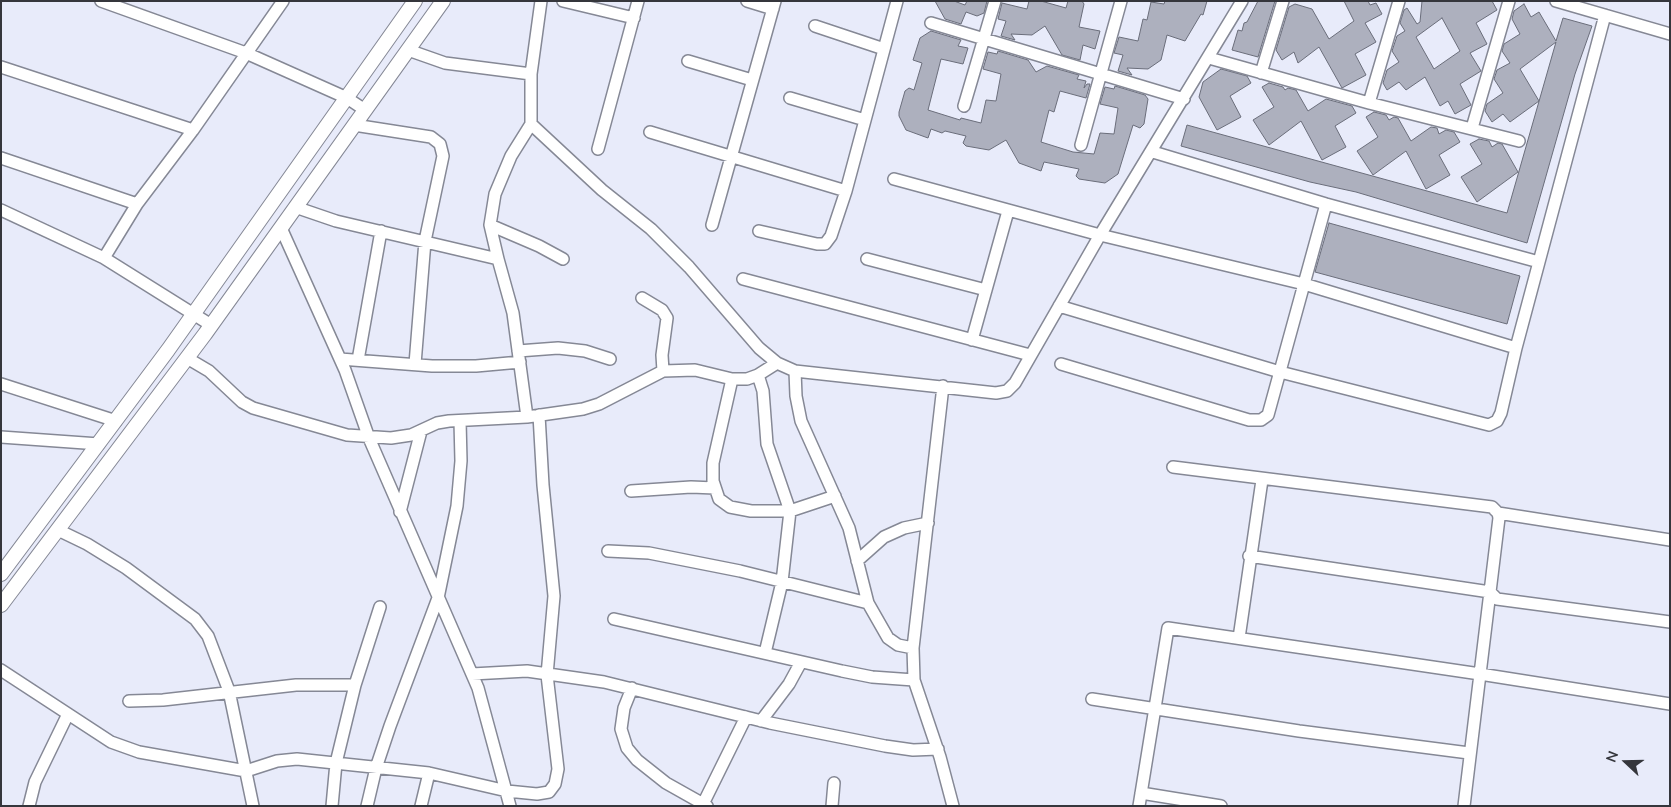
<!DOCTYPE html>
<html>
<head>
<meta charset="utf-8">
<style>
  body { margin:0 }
  #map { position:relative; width:1671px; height:807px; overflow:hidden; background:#e8ebfa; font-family:Mulish,sans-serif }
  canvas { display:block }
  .frame { position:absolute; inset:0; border:2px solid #35363c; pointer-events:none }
  .north { position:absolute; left:1601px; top:737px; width:50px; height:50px; -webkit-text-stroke:4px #e8ebfa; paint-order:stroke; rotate:291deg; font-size:14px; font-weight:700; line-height:20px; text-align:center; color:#35363c }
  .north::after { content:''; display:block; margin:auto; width:18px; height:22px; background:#35363c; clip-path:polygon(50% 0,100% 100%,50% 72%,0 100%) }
</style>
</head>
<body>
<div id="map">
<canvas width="1671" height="807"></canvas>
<div class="frame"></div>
<div class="north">N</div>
</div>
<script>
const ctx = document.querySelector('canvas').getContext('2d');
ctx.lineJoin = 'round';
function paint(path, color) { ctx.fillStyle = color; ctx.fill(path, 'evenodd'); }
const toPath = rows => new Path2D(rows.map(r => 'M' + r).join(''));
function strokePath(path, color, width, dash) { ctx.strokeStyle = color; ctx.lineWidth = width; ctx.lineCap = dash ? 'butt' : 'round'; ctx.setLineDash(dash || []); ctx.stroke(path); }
const building = toPath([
  [935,1,954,1,965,5,967,1,987,1,984,13,977,16,966,12,961,24,945,19,935,1],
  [1029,1,1041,1,1066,8,1068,1,1082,1,1084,4,1079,27,1100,31,1095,49,1083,45,1080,60,1062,55,1045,26,1032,35,1011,34,1015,40,1001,36,1006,21,998,19,1002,3,1027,9,1029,1],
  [1165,1,1207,1,1203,15,1201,14,1185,41,1167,35,1161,60,1148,69,1127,68,1132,75,1118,71,1123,55,1114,53,1119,37,1138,41,1143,19,1147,20,1151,2,1164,4,1165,1],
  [1258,1,1275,1,1258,57,1232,50,1238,30,1242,31,1244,23,1247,22,1258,1],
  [1344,1,1368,1,1370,5,1376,3,1382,14,1365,23,1376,42,1355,54,1366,75,1342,88,1319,47,1298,63,1294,52,1282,60,1276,50,1289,7,1295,4,1312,9,1329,39,1354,21,1344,1],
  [1422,1,1492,1,1497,10,1476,23,1487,44,1470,53,1481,71,1460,84,1471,105,1455,114,1448,101,1440,106,1425,77,1406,90,1399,82,1387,90,1383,83,1387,70,1399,62,1392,51,1397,36,1405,31,1400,23,1404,10,1407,8,1417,24,1420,22,1422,1],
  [1442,18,1460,51,1434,69,1416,37,1442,18],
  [1524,4,1531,17,1539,12,1556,41,1563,18,1592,26,1575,74,1527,243,1356,192,1310,182,1181,146,1187,125,1507,213,1556,42,1520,69,1539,101,1510,122,1503,114,1492,122,1485,111,1487,104,1503,93,1494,79,1497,70,1510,63,1502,51,1504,44,1520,34,1512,19,1514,11,1524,4],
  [931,31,961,40,958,46,968,48,963,64,941,59,928,110,960,120,961,118,981,123,986,100,996,101,1001,74,983,69,988,52,997,54,998,51,1028,60,1036,72,1047,66,1079,75,1077,79,1086,81,1084,88,1087,84,1090,84,1086,98,1060,91,1054,112,1049,110,1041,142,1073,152,1094,154,1100,133,1114,134,1118,108,1100,104,1105,87,1114,89,1115,86,1145,95,1148,99,1144,124,1140,128,1133,125,1118,174,1105,183,1079,179,1076,176,1079,169,1044,162,1041,171,1019,163,1006,140,989,150,966,146,963,143,966,136,945,131,942,133,931,129,928,138,906,130,899,116,899,112,905,91,909,88,914,90,922,63,913,60,920,38,931,31],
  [1221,69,1247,76,1251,83,1230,96,1241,117,1217,130,1199,97,1203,82,1221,69],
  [1269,83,1283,87,1285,90,1288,88,1296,90,1308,111,1326,99,1352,106,1356,113,1335,126,1346,147,1322,160,1301,121,1269,145,1253,120,1274,107,1262,87,1269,83],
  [1374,112,1386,115,1389,120,1394,117,1398,118,1411,141,1431,127,1437,128,1439,134,1446,130,1454,132,1460,142,1439,155,1450,175,1426,189,1406,151,1373,175,1357,151,1378,137,1366,117,1374,112],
  [1479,139,1489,141,1492,147,1498,143,1502,144,1518,172,1477,202,1461,177,1482,164,1470,144,1479,139],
  [1329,223,1520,276,1507,324,1315,272,1329,223]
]);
paint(building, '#adb0be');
strokePath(building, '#6a6d7a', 1);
const minor = toPath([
  [101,1,246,53,347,98,365,110],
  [541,1,531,74,531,124,602,190,651,229,689,267,759,348,777,363,795,371,996,393,1007,391,1015,383,1100,235,1242,1],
  [563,1,634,18],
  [747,1,773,9],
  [1556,1,1670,34],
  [931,23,1184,99],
  [815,26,884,49],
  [408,50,445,63,531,74],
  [1209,58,1369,103,1519,141],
  [688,61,752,80],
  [1,67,193,130],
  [1261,73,1283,1],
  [790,98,865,120],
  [1369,103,1399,1],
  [964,106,995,1],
  [354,125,431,137,440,144,443,156,425,241,415,364],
  [1472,128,1509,1],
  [650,132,846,191],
  [1081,145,1121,1],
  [598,149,638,1],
  [1153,152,1326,204,1539,262],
  [1,158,137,204],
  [894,179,1100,235,1304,284,1516,348],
  [295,207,336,221,498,259,513,313,527,417],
  [1,210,104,258,211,325],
  [490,225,539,246,563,259],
  [712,225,775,1],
  [281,228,345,370,369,438,478,688,510,806],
  [759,231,817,244,825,244,831,236,846,191,897,1],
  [104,258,137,204,193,130,283,1],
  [498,259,490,225,495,194,511,156,531,124],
  [867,259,986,290],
  [743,279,1030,355],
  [642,298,662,310,667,318,662,355,663,371],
  [1059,306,1280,372,1489,425,1497,421,1501,413,1516,348,1605,15],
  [972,340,1008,211],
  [518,351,558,348,585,351,610,359],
  [187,358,209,371,242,402,253,408,347,435,391,438,411,435,437,423,449,421,527,417,583,409,599,404,663,371,695,370,732,379,747,379,758,375,777,363],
  [340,359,432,366,476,366,520,362],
  [358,360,381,231],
  [1061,364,1249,420,1261,420,1268,415,1326,204],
  [795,371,796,396,801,421,849,528,868,603,888,638,898,645,913,648],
  [758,375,763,391,767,444,790,511,782,582,765,653],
  [732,379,713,463,713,481,719,499,730,507,751,511,790,511,835,496],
  [1,384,116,421],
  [943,386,913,648,914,680,940,757,953,806],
  [1,437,99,444],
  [1173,467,1492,507,1498,513,1499,518,1480,674,1670,704],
  [631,491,691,487,715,488],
  [400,512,421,431],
  [1498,513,1670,540],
  [58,530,87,544,126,568,195,619,208,636,229,691,253,806],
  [608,551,649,553,740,571,868,603],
  [1249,556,1490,592,1497,599,1670,622],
  [857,561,884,537,904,528,928,523],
  [614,619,842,671,872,677,914,680],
  [1239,638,1262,480],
  [1,670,111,742,139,752,246,771,277,761,297,759,429,773,507,791,537,794,549,792,555,784,558,769,547,675,554,596,543,485,539,415],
  [472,674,527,671,604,682,770,723,885,746,913,750,938,749],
  [632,688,624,708,621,729,627,748,637,760,666,783,707,806],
  [1092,699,1299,731,1469,753],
  [129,701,163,700,296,685,355,685],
  [761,721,789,684,801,662],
  [1141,793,1221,806],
  [703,804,746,717],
  [29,806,35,782,68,714],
  [332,806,336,763,355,685,380,607],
  [367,806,376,768,390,726,438,598,457,506,461,461,460,421],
  [421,806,429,773],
  [832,806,834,783],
  [1139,806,1168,628,1480,674,1464,806]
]);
const tertiary = toPath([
  [1,574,168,350,415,1],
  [1,605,205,334,443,1]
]);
strokePath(minor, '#858895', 14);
strokePath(tertiary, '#858895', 16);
strokePath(minor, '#fff', 11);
strokePath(tertiary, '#fff', 14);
</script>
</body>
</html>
